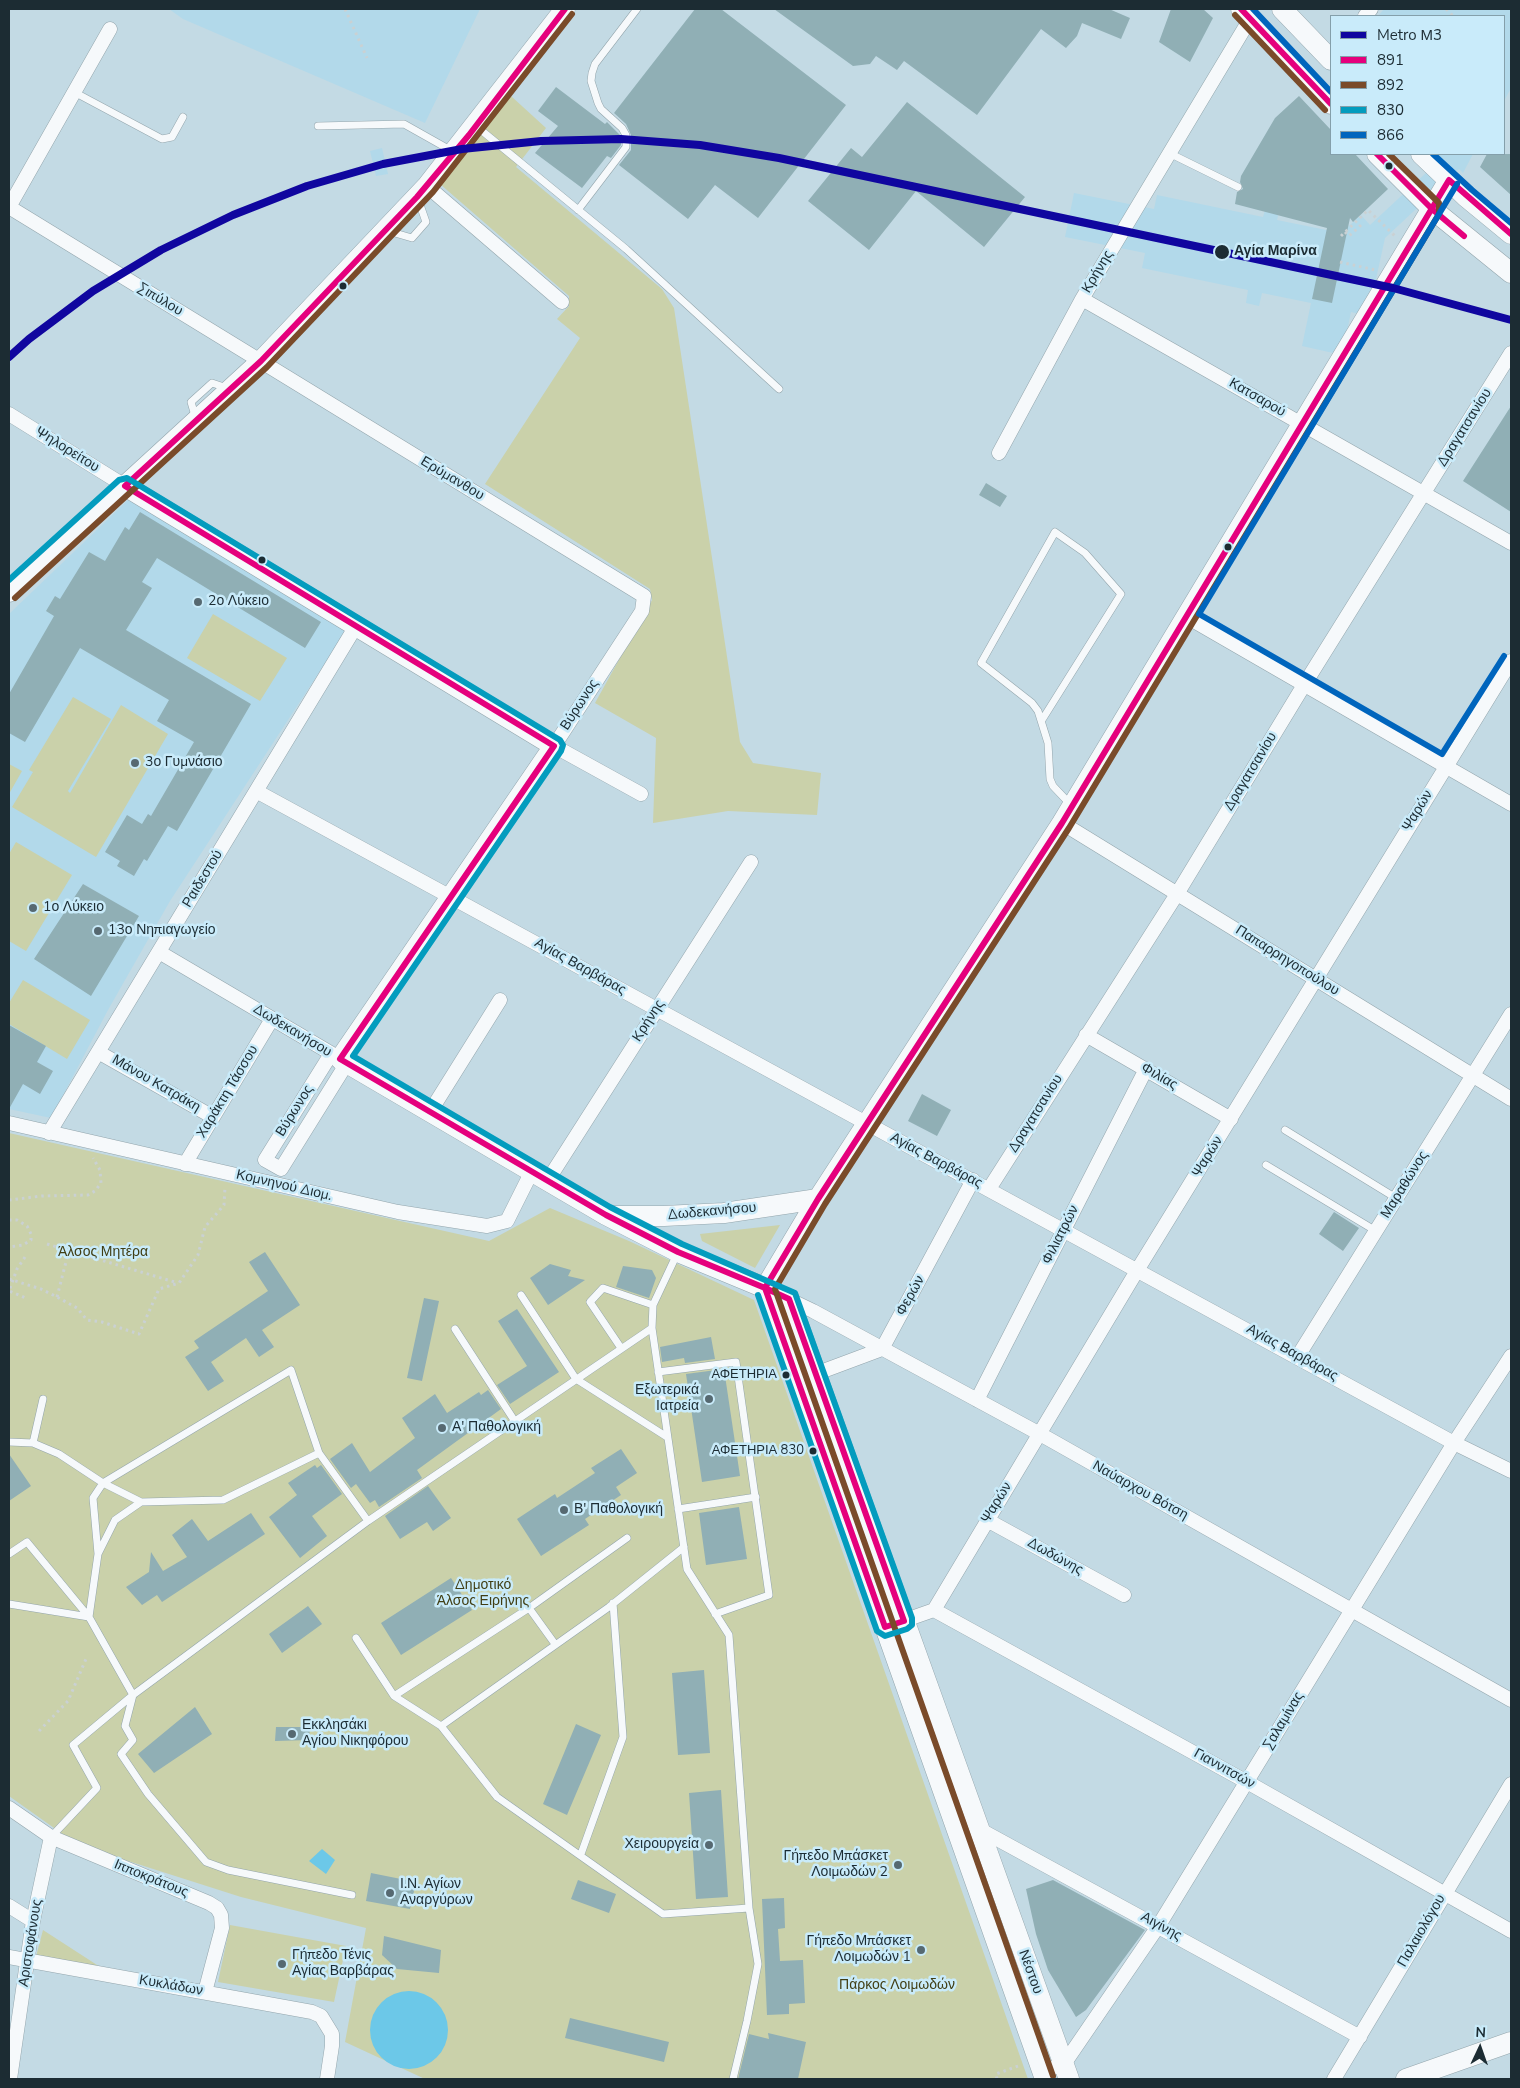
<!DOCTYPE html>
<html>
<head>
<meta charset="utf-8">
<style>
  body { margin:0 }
  #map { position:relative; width:1520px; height:2088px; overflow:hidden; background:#c3dae4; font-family:"Nunito Sans",sans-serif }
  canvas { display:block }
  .frame { position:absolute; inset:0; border:10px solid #1c2c33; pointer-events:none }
  .legend { position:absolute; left:1330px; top:15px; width:175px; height:140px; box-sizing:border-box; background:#c9ebfa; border:1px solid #849faa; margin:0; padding:6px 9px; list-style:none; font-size:15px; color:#1c2c33 }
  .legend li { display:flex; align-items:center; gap:10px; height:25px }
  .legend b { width:25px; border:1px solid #849faa }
  .north { position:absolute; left:1455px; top:2023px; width:50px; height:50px; -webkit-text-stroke:4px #c9ebfa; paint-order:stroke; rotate:3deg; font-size:14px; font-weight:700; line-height:20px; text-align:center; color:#1c2c33 }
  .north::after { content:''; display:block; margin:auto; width:18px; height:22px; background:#1c2c33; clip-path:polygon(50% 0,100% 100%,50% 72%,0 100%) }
</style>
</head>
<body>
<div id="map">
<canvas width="1520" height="2088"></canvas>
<div class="frame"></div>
<ul class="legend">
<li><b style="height:6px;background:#10069f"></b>Metro Μ3</li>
<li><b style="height:6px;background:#e5007d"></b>891</li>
<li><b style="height:6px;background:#7a4b2a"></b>892</li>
<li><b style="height:6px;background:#039cbe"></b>830</li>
<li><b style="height:6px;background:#0065bd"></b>866</li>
</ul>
<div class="north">N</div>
</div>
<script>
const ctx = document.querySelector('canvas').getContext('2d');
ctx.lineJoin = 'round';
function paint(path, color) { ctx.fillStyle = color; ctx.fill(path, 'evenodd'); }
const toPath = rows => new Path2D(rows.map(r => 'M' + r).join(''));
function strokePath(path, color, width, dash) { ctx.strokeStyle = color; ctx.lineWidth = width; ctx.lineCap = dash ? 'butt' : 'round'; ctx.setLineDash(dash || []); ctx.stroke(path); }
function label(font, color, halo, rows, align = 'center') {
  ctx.font = font + ' "Nunito Sans",sans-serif'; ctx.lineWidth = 5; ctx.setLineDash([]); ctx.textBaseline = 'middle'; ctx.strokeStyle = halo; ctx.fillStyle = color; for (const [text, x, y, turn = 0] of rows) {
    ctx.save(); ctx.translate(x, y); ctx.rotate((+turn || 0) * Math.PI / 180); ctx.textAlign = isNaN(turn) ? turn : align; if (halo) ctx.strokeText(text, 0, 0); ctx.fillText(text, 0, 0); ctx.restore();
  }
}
paint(toPath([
  [169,9,480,9,425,123,183,19],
  [1384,9,1511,9,1511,88,1504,101,1504,16,1378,16],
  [382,148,388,174,376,176,370,151],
  [1436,154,1473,154,1463,173,1459,169,1385,238,1368,316,1351,312,1342,355,1302,346,1311,303,1262,293,1259,306,1246,303,1248,290,1142,268,1145,253,1065,237,1074,193,1154,209,1157,195,1263,217,1267,204,1280,207,1277,220,1341,233,1361,215,1370,225,1441,159],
  [128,500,348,628,170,901,108,1010,51,1118,9,1109,9,614]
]), '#b2d9ea');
paint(toPath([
  [511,96,546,128,516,167,662,289,674,308,740,742,753,763,821,773,817,815,728,811,653,823,656,738,595,703,652,600,650,589,485,484,580,338,557,319,569,306,569,296,440,184],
  [213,614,287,658,260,701,187,658],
  [73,697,111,719,68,791,70,793,121,705,168,734,96,857,12,807,33,772,29,770],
  [9,764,22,771,9,794],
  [16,842,72,875,26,951,9,941,9,854],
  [23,980,90,1020,67,1059,9,1024,9,1003],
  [9,1133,489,1241,550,1208,629,1241,754,1300,1028,2079,425,2079,345,2042,366,1928,241,1897,78,1845,9,1796],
  [780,1225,755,1268,702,1241,700,1234],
  [230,1925,346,1946,334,2002,218,1982],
  [43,1930,111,1974,34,1964]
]), '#cad1aa');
paint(toPath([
  [322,1849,335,1860,326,1874,309,1861],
  '370 2030a39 39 0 1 1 78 0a39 39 0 1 1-78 0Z'
]), '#6cc8e8');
paint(toPath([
  [695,9,721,9,846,105,758,218,715,185,688,219,619,165,631,150,631,135,626,124,614,113],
  [774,9,1109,9,1130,18,1121,39,1082,23,1077,36,1066,48,1041,29,977,115,904,61,897,70,876,56,870,64,853,66],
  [1171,9,1203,9,1213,18,1190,62,1159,42],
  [556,87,605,124,607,122,621,136,621,145,611,158,607,156,582,188,535,153,558,126,538,111],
  [1299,96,1331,130,1331,154,1355,154,1388,189,1353,222,1350,218,1332,303,1312,299,1327,228,1235,204,1237,192,1243,189,1240,182,1241,176,1275,118],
  [907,102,1025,197,984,247,916,191,869,250,808,201,851,148,862,157],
  [1487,154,1511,154,1511,195,1480,167],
  [1511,406,1511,512,1463,481],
  [986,483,1007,496,1000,507,979,495],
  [140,512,321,622,305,648,157,558,142,582,152,588,126,630,251,704,177,831,168,826,147,861,144,859,134,876,117,866,120,861,105,852,127,815,142,824,148,814,151,816,194,742,157,721,169,700,80,648,25,742,9,733,9,694,54,616,46,611,55,596,60,599,89,552,105,561,125,527,129,530],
  [83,884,139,916,91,996,34,959],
  [9,1025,46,1046,37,1062,53,1071,40,1094,23,1084,9,1109],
  [922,1094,951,1110,937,1136,908,1121],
  [1334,1212,1359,1228,1343,1251,1319,1234],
  [265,1252,300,1305,262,1330,274,1347,259,1357,246,1338,211,1362,224,1381,208,1391,185,1357,199,1348,194,1341,268,1291,249,1262],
  [550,1264,571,1270,568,1276,585,1280,548,1305,530,1278],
  [623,1266,652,1270,656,1278,649,1298,616,1287],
  [424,1298,439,1301,422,1381,407,1378],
  [517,1309,559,1372,510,1404,497,1385,527,1366,498,1321],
  [711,1337,715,1359,685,1363,684,1358,662,1362,660,1347],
  [724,1369,740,1476,702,1482,686,1374],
  [488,1390,501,1409,417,1470,422,1478,379,1507,375,1500,370,1503,356,1484,351,1488,330,1459,352,1443,370,1472,415,1438,402,1418,435,1394,447,1413,479,1392,481,1395],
  [621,1449,637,1473,616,1487,621,1495,585,1519,589,1525,541,1556,517,1519,555,1494,557,1498,595,1473,591,1468],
  [9,1454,31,1486,9,1501],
  [315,1465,317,1468,321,1465,342,1494,312,1516,327,1536,300,1558,269,1517,297,1495,288,1483],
  [428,1486,451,1518,433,1531,427,1522,400,1539,385,1516],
  [739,1507,747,1559,706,1565,699,1513],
  [251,1513,265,1534,162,1602,157,1595,142,1605,126,1587,149,1572,151,1552,163,1571,187,1557,172,1535,192,1519,208,1541],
  [451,1578,472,1610,401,1655,381,1623],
  [308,1606,322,1624,282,1653,269,1634],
  [704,1670,710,1753,678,1755,672,1673],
  [195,1707,212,1734,154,1773,138,1754],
  [576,1724,601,1735,567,1815,543,1804],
  [276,1727,310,1727,309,1740,275,1741],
  [721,1790,728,1897,696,1899,689,1793],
  [371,1873,416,1882,410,1909,366,1901],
  [578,1880,616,1894,609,1913,571,1899],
  [1053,1880,1145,1930,1086,2010,1076,2017,1048,1970,1036,1934,1026,1889],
  [784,1898,785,1928,778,1929,780,1961,803,1960,805,2003,789,2004,789,2014,767,2015,762,1899],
  [384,1936,441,1950,439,1973,397,1969,382,1955],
  [570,2018,669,2042,664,2062,565,2038],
  [768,2033,806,2042,798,2079,738,2079,749,2034,769,2039]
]), '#90afb5');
const lane = toPath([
  [74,92,162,139,172,137,183,117],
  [318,126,404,124,452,151],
  [476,126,626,249,779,389],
  [1169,153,1238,187],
  [578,210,626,147,626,135,622,128,601,109,598,103,591,81,592,73,595,64,637,9],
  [388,231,412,238,426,222,418,199],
  [196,419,191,402,212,383,227,388],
  [1042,720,1121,594,1085,553,1055,532,981,663,1032,703,1038,711,1048,743,1050,779,1053,786,1071,805],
  [1285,1130,1396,1198],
  [1266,1165,1376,1231],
  [521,1295,576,1379,667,1437],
  [652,1328,687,1569,729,1635,749,1908,758,1964,747,2021,733,2079],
  [455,1329,514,1420],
  [621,1348,590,1302,603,1288,653,1305],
  [658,1372,736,1362,769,1595,715,1614],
  [43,1399,33,1443,59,1454,103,1483,141,1502],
  [9,1442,33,1443],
  [678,1509,756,1497],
  [9,1554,27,1542,89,1617,133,1695,125,1726,133,1740,121,1754,148,1794,206,1862,228,1870,352,1895],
  [98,1554,93,1498,103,1483,291,1370,319,1453,368,1521],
  [9,1604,89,1617,98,1554,115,1520,141,1502,223,1500,319,1453],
  [529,1608,555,1644],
  [356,1638,394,1696,441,1726,497,1797,663,1914,749,1908],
  [394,1696,529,1608,627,1538],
  [441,1726,609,1607,684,1547],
  [51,1837,97,1788,73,1745,133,1695,368,1521,652,1328,653,1305,677,1254],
  [581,1854,623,1737,613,1603]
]);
const street = toPath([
  [1365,16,1371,9],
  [427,186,562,302],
  [9,207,644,596,642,611,554,746,641,794],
  [9,207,110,29],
  [1082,299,1511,543],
  [9,414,125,486],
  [999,453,1082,299,1250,19],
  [1187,617,1511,804],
  [256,791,1454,1443,1511,1471],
  [1062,823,1511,1099],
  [159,952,339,1058],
  [1086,1035,1231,1119],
  [98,1052,213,1117],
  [331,1054,265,1160,281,1169,347,1063],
  [430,1112,500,1000],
  [9,1123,398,1212,487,1226,507,1221,532,1171],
  [49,1133,356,626],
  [185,1164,272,1019],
  [548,1180,751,862],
  [989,1189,1177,894,1304,685,1511,353],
  [765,1288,813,1311,1040,1434,1511,1700],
  [1298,1356,1511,1014],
  [815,1374,882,1349,973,1180],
  [977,1400,1146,1069],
  [987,1520,1124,1595],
  [934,1610,1247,1782,1511,1931],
  [897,1623,934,1610,1138,1269,1511,661],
  [9,1808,51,1837,209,1903,217,1908,221,1915,222,1928,205,1992],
  [977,1828,1360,2037],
  [9,1906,33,1921],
  [9,1957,312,2012,321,2016,332,2034,332,2046,327,2079],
  [1042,2072,1064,2064,1159,1925,1454,1443,1511,1356],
  [10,2079,33,1921,51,1837],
  [1334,2079,1511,1784]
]);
const secondary = toPath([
  [1241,9,1331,104],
  [1282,9,1331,60],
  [1377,154,1432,209,1511,273],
  [1421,154,1466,197,1511,234],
  [125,486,554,746,340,1059,606,1215,678,1252,765,1288],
  [9,592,261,361,427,186,565,9],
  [611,1216,664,1216,724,1213,818,1199],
  [765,1288,818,1199,1062,823,1449,180],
  [765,1288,1045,2079],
  [789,1299,1069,2079],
  [1406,2079,1511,2042]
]);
strokePath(lane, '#93a5ac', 8);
strokePath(street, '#93a5ac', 15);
strokePath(secondary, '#93a5ac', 21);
strokePath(toPath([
  [345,9,367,58],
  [1446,9,1453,16],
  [1345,232,1349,236,1361,225],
  [1341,236,1368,210,1395,236],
  [1340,262,1375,270],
  [9,1200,42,1196,88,1195,95,1191,101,1183,100,1170,93,1158],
  [9,1220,17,1220,27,1226,31,1234,31,1240,23,1245,9,1247],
  [47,1244,178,1283],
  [25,1257,17,1269,9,1291,28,1299],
  [9,1279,41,1289,57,1297,77,1308,87,1320,102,1322,139,1334,159,1289,179,1283,198,1255,205,1227,224,1205,225,1187],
  [57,1297,69,1250],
  [39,1731,68,1701,86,1659],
  [997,2079,996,2074,1021,2065]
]), '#cad1d3', 3, [2.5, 4]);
strokePath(lane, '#f6f9fb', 7);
strokePath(street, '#f6f9fb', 14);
strokePath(secondary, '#f6f9fb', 20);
strokePath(toPath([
  [565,9,469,135,417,197,261,361,125,486,554,746,340,1059,606,1215,678,1252,765,1288],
  [1241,9,1331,104],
  [1377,154,1432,209,1464,236],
  [765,1288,789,1299,904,1621,885,1627,765,1288],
  [765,1288,818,1199,1062,823,1449,180,1511,234]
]), '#e5007d', 6);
strokePath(toPath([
  [1235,15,1325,110],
  [15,598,267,367,433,192,572,14],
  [1053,2076,775,1289,825,1204,1069,828,1439,214,1439,203,1389,154]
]), '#7a4b2a', 6);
strokePath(toPath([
  [9,580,119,480,127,478,560,740,563,745,561,751,353,1056,610,1207,682,1244,795,1293,912,1618,912,1625,907,1629,885,1636,877,1631,758,1295]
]), '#039cbe', 6);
strokePath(toPath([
  [1253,9,1331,92],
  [1433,154,1472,190,1511,223],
  [1457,184,1199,614,1442,754,1504,656]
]), '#0065bd', 6);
strokePath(toPath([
  [9,357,29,339,93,291,161,250,233,215,307,186,383,164,462,149,541,141,621,139,700,145,779,158,1393,288,1511,320]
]), '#10069f', 8);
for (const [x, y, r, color] of [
  [1389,166,4.5,"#1c2c33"],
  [1222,252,8,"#1c2c33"],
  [343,286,4.5,"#1c2c33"],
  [1228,547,4.5,"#1c2c33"],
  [262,560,4.5,"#1c2c33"],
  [198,602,5,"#566971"],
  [135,763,5,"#566971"],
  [33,908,5,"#566971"],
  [98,931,5,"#566971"],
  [786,1375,4.5,"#1c2c33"],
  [709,1399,5,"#566971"],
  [442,1428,5,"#566971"],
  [813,1451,4.5,"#1c2c33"],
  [564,1510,5,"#566971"],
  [292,1734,5,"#566971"],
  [709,1845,5,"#566971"],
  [898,1865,5,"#566971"],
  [390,1893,5,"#566971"],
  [921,1950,5,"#566971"],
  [282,1964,5,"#566971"]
]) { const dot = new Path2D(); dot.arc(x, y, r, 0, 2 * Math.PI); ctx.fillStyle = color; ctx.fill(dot); strokePath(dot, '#c9ebfa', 2); }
label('13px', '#1c2c33', '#c9ebfa', [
  ["ΑΦΕΤΗΡΙΑ",777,1375],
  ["ΑΦΕΤΗΡΙΑ 830",804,1451]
], 'right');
label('bold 14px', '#1c2c33', '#c9ebfa', [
  ["Αγία Μαρίνα",1234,252]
], 'left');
label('14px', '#1c2c33', '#c9ebfa', [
  ["Κρήνης",1098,272,-59],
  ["Σιπύλου",160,300,31],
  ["Κατσαρού",1257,398,30],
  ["Δραγατσανίου",1465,428,-58],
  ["Ψηλορείτου",67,450,32],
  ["Ερύμανθου",452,479,31],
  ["Βύρωνος",580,705,-57],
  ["Δραγατσανίου",1251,772,-59],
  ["Ψαρών",1418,811,-59],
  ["Ραιδεστού",203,879,-59],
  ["Παπαρρηγοπούλου",1287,961,32],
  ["Αγίας Βαρβάρας",580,967,29],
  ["Κρήνης",649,1021,-57],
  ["Δωδεκανήσου",292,1031,31],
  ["Φιλίας",1159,1077,30],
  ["Μάνου Κατράκη",156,1084,30],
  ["Χαράκτη Τάσσου",228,1092,-59],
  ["Βύρωνος",295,1111,-58],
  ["Δραγατσανίου",1036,1114,-58],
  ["Ψαρών",1208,1157,-58],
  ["Αγίας Βαρβάρας",936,1161,28],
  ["Μαραθώνος",1405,1185,-58],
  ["Κομνηνού Διομ.",284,1186,13],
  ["Δωδεκανήσου",712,1212,-5],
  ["Φιλιατρών",1061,1235,-63],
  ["Φερών",911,1296,-61],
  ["Αγίας Βαρβάρας",1292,1353,29],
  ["Ναύαρχου Βότση",1140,1491,29],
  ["Ψαρών",997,1503,-58],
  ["Δωδώνης",1055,1557,29],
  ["Σαλαμίνας",1284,1721,-59],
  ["Γιαννιτσών",1224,1769,29],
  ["Ιπποκράτους",151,1879,22],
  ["Αιγίνης",1161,1927,29],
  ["Παλαιολόγου",1422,1931,-60],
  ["Αριστοφάνους",31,1943,-81],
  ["Νέστου",1030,1972,70],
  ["Κυκλάδων",171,1986,10]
]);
label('14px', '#1c2c33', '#c9ebfa', [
  ["2ο Λύκειο",208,602],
  ["3ο Γυμνάσιο",145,763],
  ["1ο Λύκειο",43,908],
  ["13ο Νηπιαγωγείο",108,931],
  ["Εξωτερικά",699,1391,"right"],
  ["Ιατρεία",699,1407,"right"],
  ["Α' Παθολογική",452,1428],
  ["Β' Παθολογική",574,1510],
  ["Εκκλησάκι",302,1726],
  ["Αγίου Νικηφόρου",302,1742],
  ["Χειρουργεία",699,1845,"right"],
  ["Γήπεδο Μπάσκετ",888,1857,"right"],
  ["Λοιμωδών 2",888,1873,"right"],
  ["Ι.Ν. Αγίων",400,1885],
  ["Αναργύρων",400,1901],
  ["Γήπεδο Μπάσκετ",911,1942,"right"],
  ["Λοιμωδών 1",911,1958,"right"],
  ["Γήπεδο Τένις",292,1956],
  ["Αγίας Βαρβάρας",292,1972]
], 'left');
label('14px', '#413e14', '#c9ebfa', [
  ["Άλσος Μητέρα",103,1253],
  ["Δημοτικό",483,1586],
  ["Άλσος Ειρήνης",483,1602],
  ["Πάρκος Λοιμωδών",897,1986]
]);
</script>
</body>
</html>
